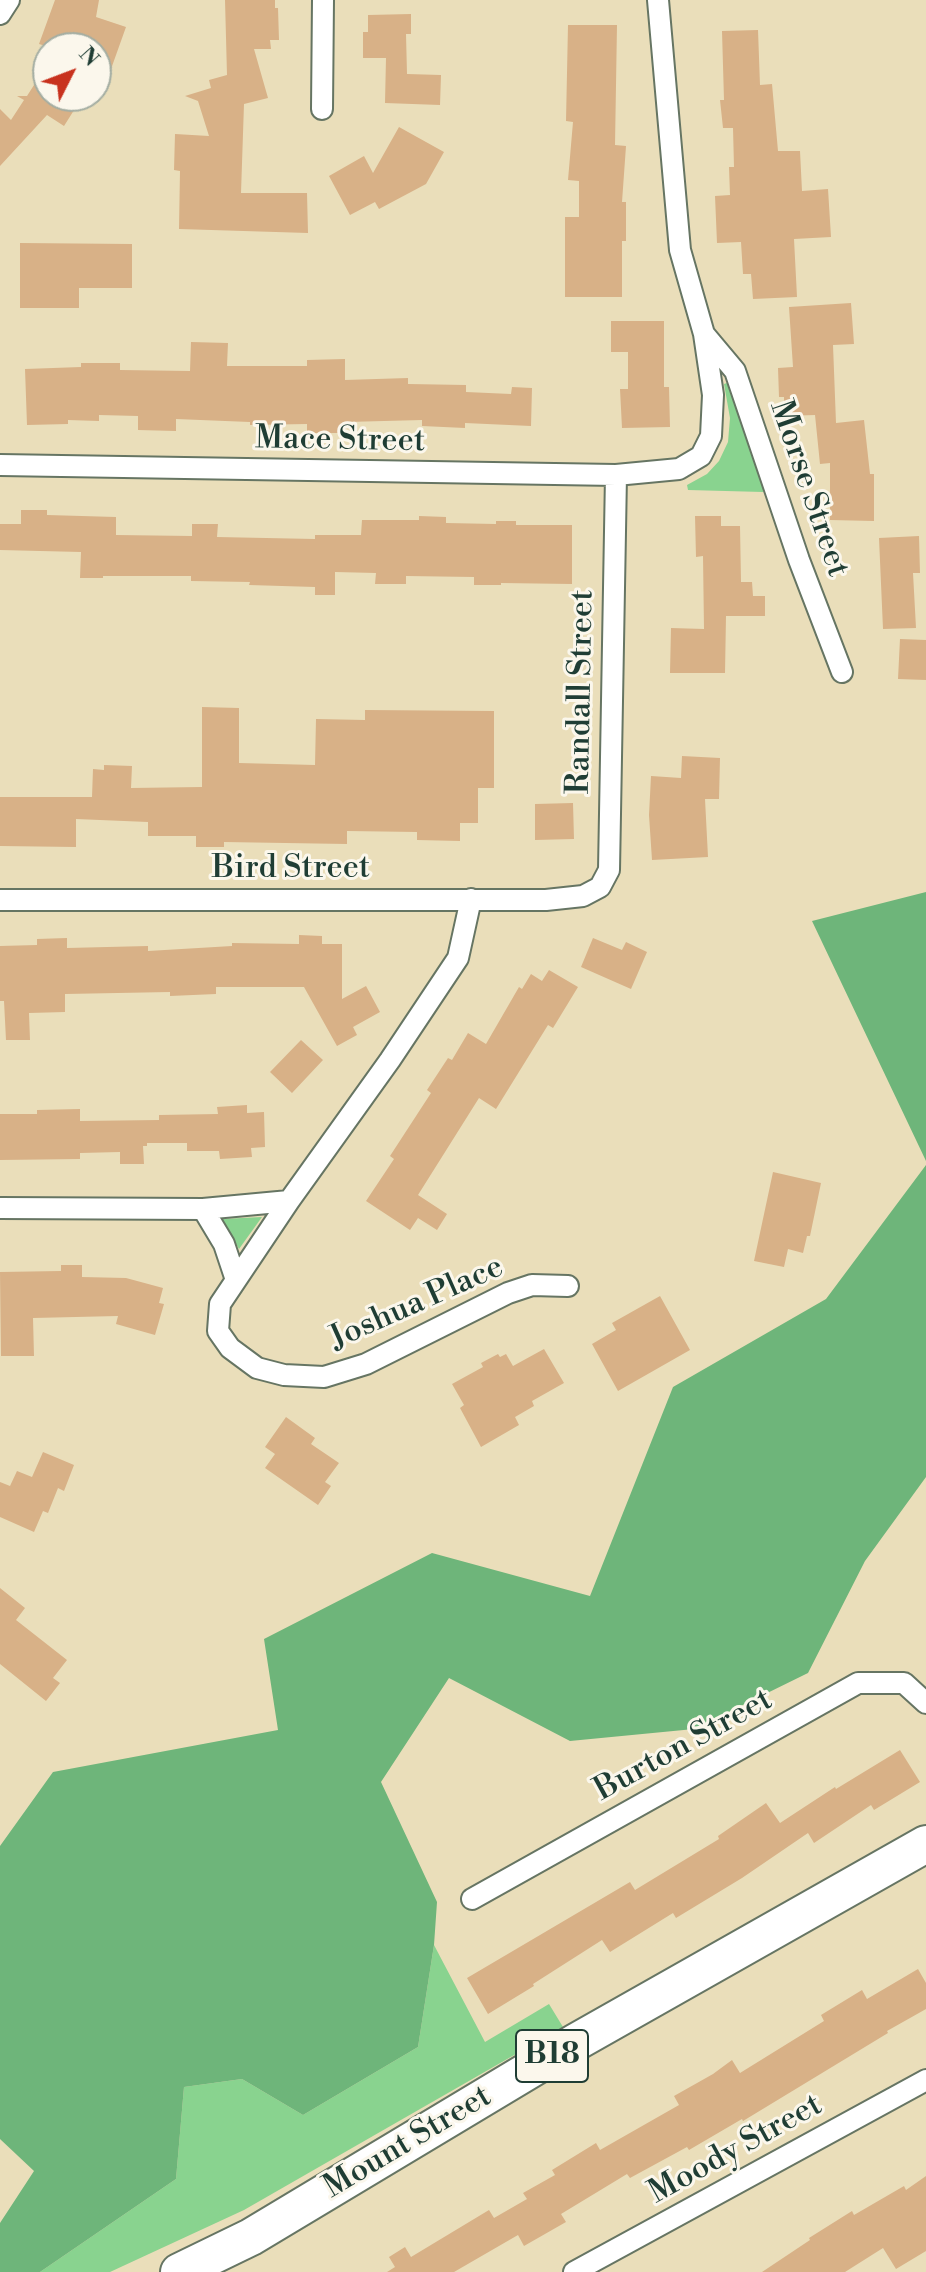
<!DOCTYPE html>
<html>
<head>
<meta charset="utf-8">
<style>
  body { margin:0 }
  #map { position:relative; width:926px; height:2272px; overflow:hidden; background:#eadeba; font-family:"Libre Bodoni",serif }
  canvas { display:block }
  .north { position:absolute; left:32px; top:32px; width:80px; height:80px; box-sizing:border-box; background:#fbf7ec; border:2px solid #a3ada2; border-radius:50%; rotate:48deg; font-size:22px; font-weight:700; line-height:32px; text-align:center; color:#1f3d34 }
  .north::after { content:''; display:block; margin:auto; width:28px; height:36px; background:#c8321e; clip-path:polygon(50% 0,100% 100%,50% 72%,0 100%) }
</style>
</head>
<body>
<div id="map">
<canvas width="926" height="2272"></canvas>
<div class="north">N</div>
</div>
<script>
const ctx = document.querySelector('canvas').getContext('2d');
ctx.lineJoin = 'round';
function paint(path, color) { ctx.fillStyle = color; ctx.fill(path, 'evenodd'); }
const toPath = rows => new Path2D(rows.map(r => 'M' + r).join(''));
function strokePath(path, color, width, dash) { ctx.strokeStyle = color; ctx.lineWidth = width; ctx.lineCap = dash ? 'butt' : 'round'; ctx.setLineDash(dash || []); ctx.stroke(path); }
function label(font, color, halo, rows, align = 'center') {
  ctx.font = font + ' "Libre Bodoni",serif'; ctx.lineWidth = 6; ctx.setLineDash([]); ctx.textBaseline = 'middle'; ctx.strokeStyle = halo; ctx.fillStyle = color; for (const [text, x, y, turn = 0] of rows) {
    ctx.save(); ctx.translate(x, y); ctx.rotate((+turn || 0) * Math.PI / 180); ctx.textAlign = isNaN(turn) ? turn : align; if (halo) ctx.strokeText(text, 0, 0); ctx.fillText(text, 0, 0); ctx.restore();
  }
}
paint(toPath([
  [730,382,765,479,763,492,688,490,687,485,707,474,719,461,728,442,730,418,724,384],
  [262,1217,239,1249,222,1219],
  [434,1945,485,2042,549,2004,563,2027,244,2210,110,2272,40,2272,176,2179,184,2087,242,2079,303,2115,418,2047]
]), '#89d38f');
paint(toPath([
  [926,892,926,1161,812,921],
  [926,1165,926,1477,865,1561,808,1673,694,1729,570,1741,449,1678,381,1782,437,1902,434,1945,418,2047,303,2115,242,2079,184,2087,176,2179,40,2272,0,2272,0,2223,34,2171,0,2139,0,1846,53,1772,278,1730,264,1639,432,1553,590,1596,673,1387,826,1299]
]), '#6eb57a');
paint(toPath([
  [55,0,99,0,96,17,126,27,111,69,96,64,96,48,52,48,39,44],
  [225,0,275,0,275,8,278,8,279,40,270,40,271,49,254,49,268,98,244,104,241,193,307,193,308,233,179,229,180,171,174,170,175,134,209,136,198,101,185,96,211,88,209,80,227,75],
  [411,14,411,34,406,34,407,74,441,75,440,105,385,103,386,58,363,58,363,32,368,32,368,15],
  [568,25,617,25,615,145,626,146,622,202,626,202,626,241,622,241,622,297,565,297,565,217,579,217,579,181,568,180,573,122,566,121],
  [758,30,760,85,772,84,778,151,800,151,802,191,828,189,831,237,794,239,797,297,753,299,751,274,743,274,741,242,717,243,715,196,730,195,729,167,734,167,733,128,723,128,720,100,724,100,722,31],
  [48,63,48,96,83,96,64,126,47,115,0,166,0,109,11,120,24,100,17,96,27,96],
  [399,127,444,152,426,184,379,209,375,202,350,215,329,176,364,156,373,173],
  [20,243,132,244,132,288,79,288,79,308,20,308],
  [851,303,854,344,833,345,836,423,864,420,870,474,874,474,874,521,830,520,830,463,820,464,815,415,784,416,784,397,779,397,778,368,793,367,789,307],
  [611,321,664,321,664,387,669,387,670,427,622,428,620,389,628,389,628,352,611,352],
  [191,342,228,343,227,366,307,366,307,360,345,359,345,380,408,378,408,384,466,385,466,392,511,394,512,387,532,388,531,426,465,423,465,428,422,426,422,420,346,422,346,433,307,433,307,424,250,425,250,422,176,419,176,431,138,430,138,416,99,415,99,421,68,420,68,424,27,425,25,369,81,367,81,363,120,363,120,370,190,371],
  [21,510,47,510,47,515,116,517,116,535,192,536,192,524,218,524,217,537,315,539,315,535,361,535,362,520,419,520,419,516,446,517,446,523,496,524,496,521,516,521,516,525,572,525,572,584,501,583,501,585,474,585,474,577,406,576,406,584,375,584,376,573,335,572,335,595,315,595,315,587,249,585,250,582,191,581,191,576,103,576,103,578,80,578,81,552,0,550,0,524,21,524],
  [695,516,721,516,721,526,740,526,741,582,752,582,753,596,765,596,765,616,726,616,725,673,670,673,671,628,704,629,703,556,696,557],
  [919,536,920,573,913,573,916,628,883,629,879,538],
  [900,639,926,640,926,680,898,679],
  [202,707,239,708,239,763,315,765,316,719,365,720,365,710,494,711,494,788,478,788,478,823,460,823,460,841,417,840,417,832,347,831,347,844,224,842,224,847,196,847,196,836,148,836,148,822,76,819,76,847,0,846,0,797,92,797,93,769,104,770,104,765,132,766,131,788,202,787],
  [682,756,720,758,719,799,705,799,708,857,652,860,649,815,651,776,681,778],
  [573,803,574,839,535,840,535,804],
  [299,935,322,936,322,944,342,944,342,999,366,986,380,1012,353,1027,357,1035,337,1046,304,987,216,987,216,994,170,996,170,992,65,994,65,1012,29,1013,30,1040,6,1040,4,1001,0,1001,0,946,37,945,37,939,67,938,67,948,148,946,148,951,232,946,232,943,299,944],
  [593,938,622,950,626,942,647,952,631,989,581,967],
  [549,970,578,987,553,1028,548,1025,496,1109,479,1098,418,1195,447,1214,437,1230,418,1218,410,1230,366,1201,394,1159,390,1156,431,1093,427,1090,448,1058,452,1060,468,1033,486,1044,519,987,522,989,531,974,542,981],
  [301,1040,323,1060,292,1093,270,1072],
  [247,1105,247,1113,264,1112,265,1147,251,1148,252,1157,220,1159,219,1151,187,1151,187,1143,147,1143,147,1146,143,1146,144,1164,120,1164,120,1152,80,1153,80,1159,0,1160,0,1114,37,1114,37,1110,80,1109,80,1121,159,1120,159,1115,218,1114,217,1107],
  [773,1172,821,1183,810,1236,807,1236,803,1253,788,1249,784,1267,754,1261],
  [61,1265,82,1265,82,1277,126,1278,163,1288,159,1303,164,1304,155,1335,116,1324,118,1316,33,1318,34,1356,1,1356,0,1272,61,1271],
  [660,1296,690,1350,618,1391,592,1344,616,1330,612,1323],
  [544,1349,564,1383,532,1401,534,1406,515,1417,519,1425,481,1447,460,1408,464,1405,452,1384,483,1367,481,1363,498,1354,500,1357,506,1354,513,1366],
  [286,1417,315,1438,311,1444,339,1463,325,1482,331,1486,318,1505,265,1468,275,1454,265,1447],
  [43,1452,74,1465,64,1491,58,1488,48,1513,43,1511,34,1532,0,1517,0,1482,10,1486,17,1471,32,1477],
  [0,1588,25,1608,16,1620,67,1660,53,1678,60,1683,46,1701,0,1664],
  [900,1750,920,1782,874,1810,871,1805,814,1843,808,1833,742,1878,676,1918,673,1913,610,1952,602,1940,533,1984,534,1986,488,2014,467,1978,630,1882,635,1890,719,1839,718,1836,766,1803,780,1823,835,1787,836,1789],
  [918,1969,926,1983,926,2009,887,2031,888,2033,743,2121,742,2119,689,2150,687,2147,630,2178,627,2174,561,2214,566,2222,524,2246,518,2235,454,2272,387,2272,395,2267,389,2257,405,2247,411,2257,489,2210,494,2218,527,2199,523,2193,555,2175,552,2170,596,2143,600,2150,679,2105,674,2096,713,2074,732,2060,740,2073,824,2021,821,2015,862,1990,867,1999],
  [926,2176,926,2251,896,2269,883,2248,845,2272,762,2272,810,2240,809,2238,852,2211,854,2215,904,2186,906,2190]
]), '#d8b187');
const street = toPath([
  [0,14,9,0],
  [322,109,323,0],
  [704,334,735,371,799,560,842,672],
  [0,465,616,475,679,469,701,456,711,436,713,395,704,334,680,250,658,0],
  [471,899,458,958,390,1060,289,1201,220,1304,218,1331,230,1348,257,1368,284,1375,324,1377,366,1364,508,1293,532,1285,568,1286],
  [0,900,546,900,583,896,600,887,609,870,616,475],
  [0,1208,203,1209,289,1201],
  [203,1209,224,1244,236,1280],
  [472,1899,858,1683,904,1683,926,1703],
  [574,2272,926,2080]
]);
const highway = toPath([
  [179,2272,251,2237,576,2042,926,1844]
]);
strokePath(street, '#667563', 24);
strokePath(highway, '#667563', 40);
strokePath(street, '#fff', 20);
strokePath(highway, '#fff', 36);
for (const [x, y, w] of [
  [552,2056,72]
]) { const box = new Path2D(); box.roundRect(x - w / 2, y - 26, w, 52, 6); ctx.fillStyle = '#fbf7ec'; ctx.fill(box); strokePath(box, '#1f3d34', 2); }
label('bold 30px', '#1f3d34', null, [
  ["B18",552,2056]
]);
label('32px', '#1f3d34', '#fbf7ec', [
  ["Mace Street",340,441,1],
  ["Morse Street",808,489,71],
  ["Randall Street",582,692,-89],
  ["Bird Street",291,869],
  ["Joshua Place",417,1304,-24],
  ["Burton Street",684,1746,-29],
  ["Mount Street",408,2143,-31],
  ["Moody Street",736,2150,-29]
]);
</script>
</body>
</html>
